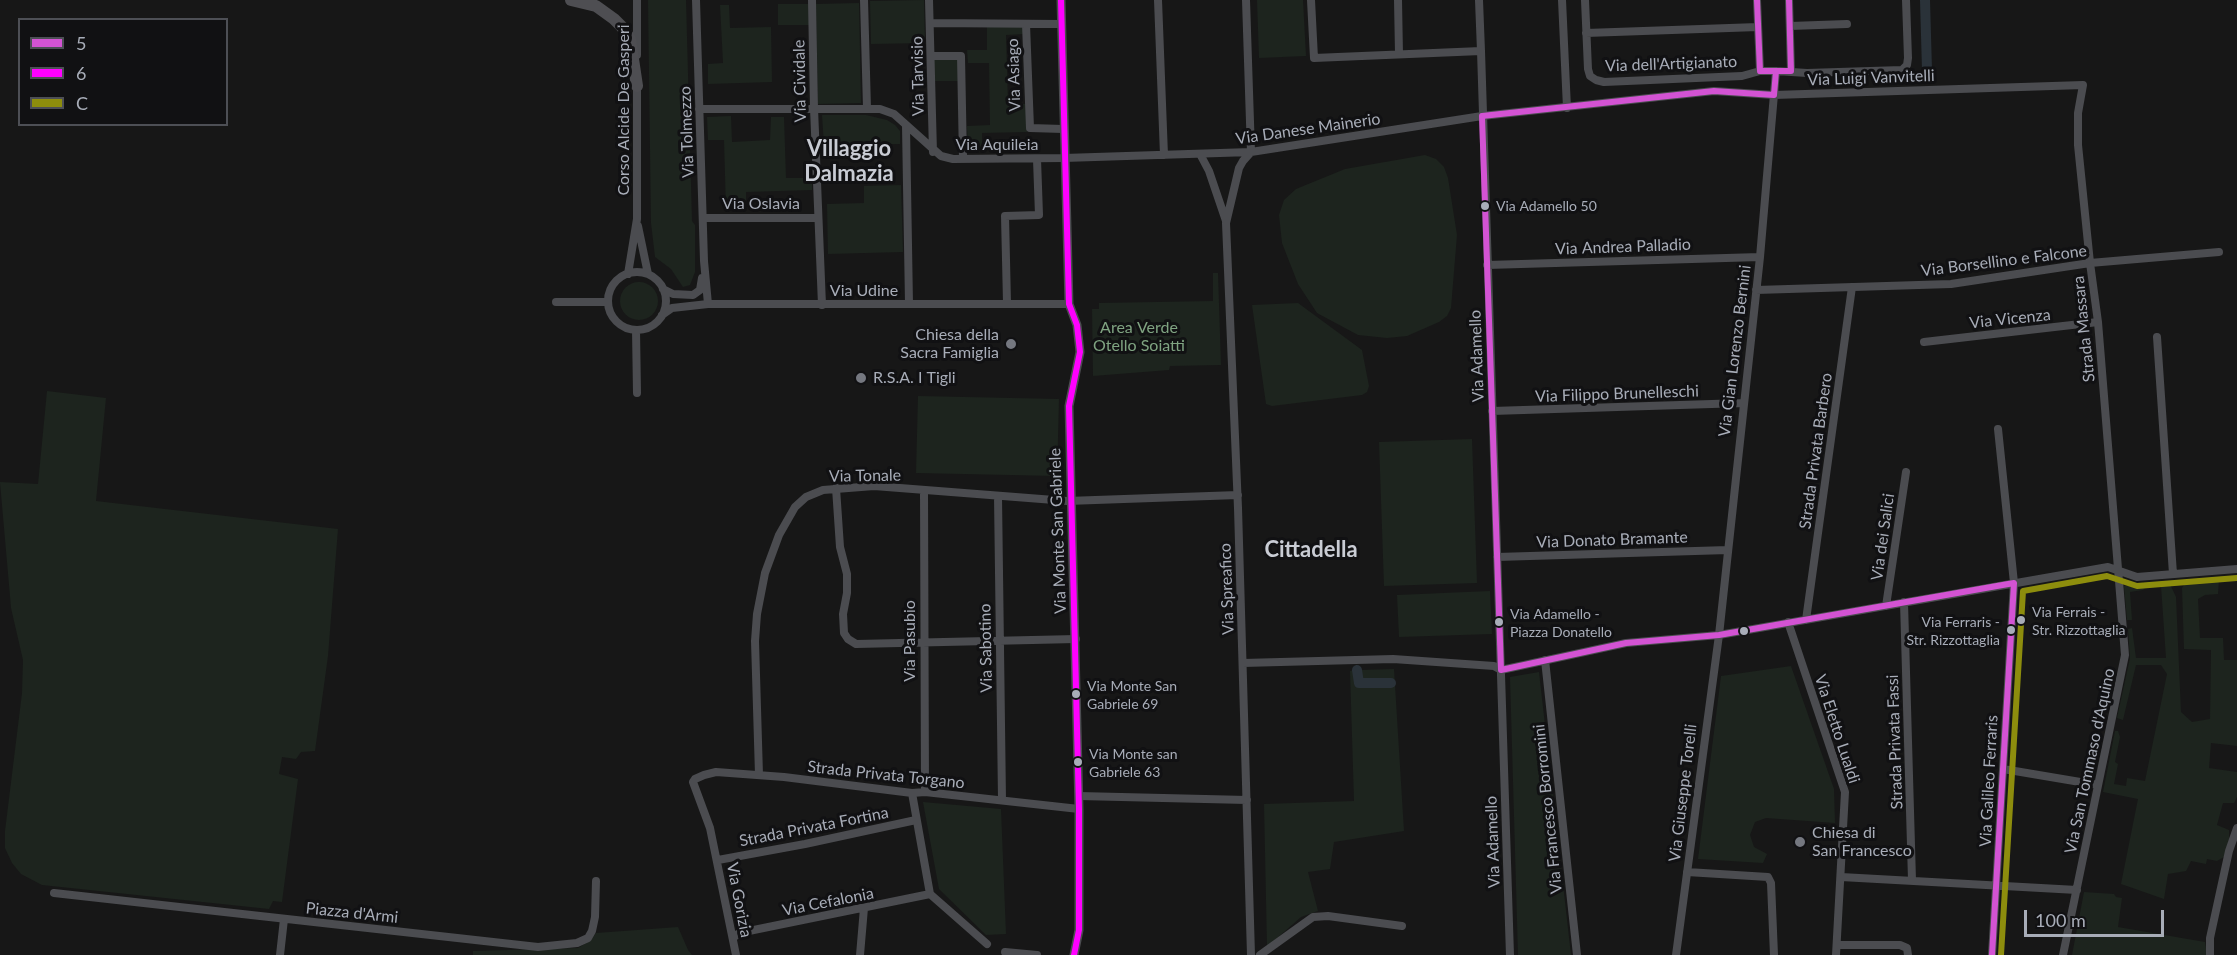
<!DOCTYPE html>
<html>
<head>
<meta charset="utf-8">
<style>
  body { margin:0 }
  #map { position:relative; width:2237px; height:955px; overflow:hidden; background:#171717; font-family:Lato,sans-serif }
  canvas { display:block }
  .legend { position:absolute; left:18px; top:18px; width:210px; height:108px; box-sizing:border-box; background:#111113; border:2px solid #4d4f55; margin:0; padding:8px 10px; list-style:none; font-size:18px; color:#a8adb8 }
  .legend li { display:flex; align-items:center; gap:12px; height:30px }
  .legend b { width:30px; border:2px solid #4d4f55 }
  .scale { position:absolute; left:2024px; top:910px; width:140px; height:27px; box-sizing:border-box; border:3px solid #a8adb8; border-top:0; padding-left:8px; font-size:18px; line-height:21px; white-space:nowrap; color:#a8adb8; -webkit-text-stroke:4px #111113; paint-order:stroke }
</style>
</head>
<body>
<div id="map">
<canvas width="2237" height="955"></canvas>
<ul class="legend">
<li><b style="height:8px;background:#d353d3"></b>5</li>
<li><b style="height:8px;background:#f0f"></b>6</li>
<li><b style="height:8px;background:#8d8d0d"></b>C</li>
</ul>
<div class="scale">100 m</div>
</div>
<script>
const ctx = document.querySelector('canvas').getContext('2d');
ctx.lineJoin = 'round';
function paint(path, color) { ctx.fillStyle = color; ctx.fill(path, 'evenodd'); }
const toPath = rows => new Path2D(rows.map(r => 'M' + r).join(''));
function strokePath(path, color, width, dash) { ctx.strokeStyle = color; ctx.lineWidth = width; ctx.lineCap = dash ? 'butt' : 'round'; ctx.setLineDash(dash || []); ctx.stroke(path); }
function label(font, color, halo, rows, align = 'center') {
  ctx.font = font + ' Lato,sans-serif'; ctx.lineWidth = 6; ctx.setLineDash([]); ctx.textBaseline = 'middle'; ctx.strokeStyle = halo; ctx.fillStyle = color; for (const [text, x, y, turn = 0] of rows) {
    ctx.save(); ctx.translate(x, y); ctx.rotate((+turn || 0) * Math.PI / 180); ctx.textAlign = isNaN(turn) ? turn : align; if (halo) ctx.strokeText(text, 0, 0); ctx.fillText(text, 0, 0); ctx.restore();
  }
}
paint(toPath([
  [648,0,686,0,692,221,695,225,695,272,690,285,683,287,671,269,655,257,651,223],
  [924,0,925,43,871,44,870,1],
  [1257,0,1303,0,1306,56,1259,58],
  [859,3,861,103,818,104,816,4],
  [778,4,810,4,810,25,778,25],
  [720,5,729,5,730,28,771,27,772,82,708,84,708,64,723,63],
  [987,26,1024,26,1024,34,1006,35,1008,104,1026,104,1027,132,982,133,982,152,968,152,967,126,990,125,989,63,968,63,967,50,987,50],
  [958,59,958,81,934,81,934,60],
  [866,115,887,120,895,125,900,131,900,144,824,145,822,115],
  [731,116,732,142,770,140,771,117,784,117,786,178,812,178,812,190,746,192,746,210,726,210,724,140,708,140,707,117],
  [1425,155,1436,159,1444,167,1448,178,1457,235,1451,308,1447,316,1439,322,1407,336,1387,338,1358,335,1317,313,1298,284,1282,243,1279,215,1284,200,1296,189,1345,169],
  [901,185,903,252,828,254,827,204,864,203,864,186],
  [1213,273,1218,273,1221,365,1170,366,1169,370,1093,376,1092,309,1099,309,1099,303,1213,301],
  '620 301a19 19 0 1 1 38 0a19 19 0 1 1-38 0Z',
  [1298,303,1362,350,1369,386,1367,392,1362,395,1272,406,1266,404,1252,305],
  [47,391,106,398,96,501,338,529,328,656,315,751,301,752,296,759,282,757,279,774,298,779,282,902,273,901,269,909,42,885,21,874,12,863,5,848,5,831,22,693,23,660,11,608,0,482,38,484],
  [918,396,1059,399,1057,476,916,473],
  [1472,439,1477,583,1384,586,1379,442],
  [2219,580,2218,594,2205,595,2198,599,2200,638,2223,638,2224,660,2237,660,2237,746,2211,743,2209,768,2237,772,2237,797,2234,803,2223,803,2217,825,2229,830,2229,840,2224,857,2217,861,2207,859,2206,864,2191,861,2186,871,2168,874,2164,899,2121,884,2138,799,2103,792,2115,731,2118,731,2120,737,2115,762,2118,764,2114,784,2126,786,2127,778,2145,781,2167,674,2161,665,2136,665,2123,720,2117,718,2130,658,2128,629,2132,628,2136,658,2166,658,2161,586,2146,587,2143,590,2130,592,2132,620,2127,620,2124,586,2169,582,2176,597,2181,712,2192,722,2210,719,2211,650,2184,649,2182,588,2186,582],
  [1490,591,1492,634,1399,637,1397,595],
  [1791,666,1834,789,1835,823,1766,818,1755,822,1750,835,1754,847,1767,854,1763,863,1698,859,1721,676],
  [1394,669,1404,831,1334,842,1330,869,1308,872,1318,911,1301,917,1267,947,1264,804,1354,801,1350,671,1354,670,1354,682,1357,686,1361,688,1382,688,1381,680,1362,681,1360,670],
  [1539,672,1571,955,1518,955,1510,677],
  [923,802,1001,809,1006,934,986,935,939,889],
  [2084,892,2114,894,2116,897,2122,898,2118,927,2205,942,2207,955,2072,955],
  [678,927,688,950,692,955,473,955,473,951,578,948,591,940,596,933]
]), '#1d241e');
strokePath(toPath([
  [1925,0,1927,70],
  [1357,670,1359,683,1391,683]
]), '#2a3239', 10);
strokePath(toPath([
  [696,0,704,261,708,304],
  [812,0,814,108,822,305],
  [864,0,867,108],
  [929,0,933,152],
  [1158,0,1164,155],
  [1246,0,1251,152],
  [1311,0,1314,58,1481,51,1510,955],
  [1398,0,1399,54],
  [1479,0,1481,51],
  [1562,0,1567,108],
  [1585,0,1588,69,1590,76,1596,80,1604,82,1742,76,1760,71,1776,71,1807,73,1902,70,1907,65,1908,58,1906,0],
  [1757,0,1760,71],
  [1789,0,1791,71],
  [930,23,1061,24],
  [1026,24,1030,128,1063,129],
  [1790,26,1847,24],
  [1586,33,1758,27],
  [637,55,637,0],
  [931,56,961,56,963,159],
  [699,109,880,109,894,114,941,156,953,159,1064,158,1251,152,1482,116,1714,91,1774,95,2083,85,2078,113,2078,145,2090,263,2098,322,2125,655,2063,955],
  [906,126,909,304],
  [1251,152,1243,161,1239,168,1226,223,1238,508,1251,955],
  [1200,154,1209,171,1226,221],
  [703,218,818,218],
  [638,226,648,274],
  [1487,265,1760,257],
  '608 301a29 29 0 1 1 58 0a29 29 0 1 1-58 0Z',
  [628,274,637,219,637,82],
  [663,289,673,294,693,295,700,290,702,278],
  [1756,290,1951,284,2090,263,2219,252],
  [556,302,608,302],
  [1007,303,1005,216,1039,215,1037,159],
  [662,315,672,308,708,304,1069,304],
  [636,330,637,393],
  [2157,337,2173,574],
  [1924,342,2098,322],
  [1492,411,1743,403],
  [836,488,840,547,847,574,847,593,843,614,844,633,848,639,856,644,1076,639],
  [924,490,925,792],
  [998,496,1002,800],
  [1497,557,1728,550],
  [1904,602,1912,880],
  [1886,606,1906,472],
  [1806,620,1852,287],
  [1788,622,1845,792,1836,955],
  [1545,660,1577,955],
  [1243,663,1393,659,1494,666,1501,670],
  [1501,670,1626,643,1719,635,2108,567,2137,577,2237,569],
  [2003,769,2098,785],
  [759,775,755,641,757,614,765,573,779,535,795,507,806,497,823,490,874,486,1067,501,1238,495],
  [1079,796,1247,800],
  [718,860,805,844,916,820],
  [1687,872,1768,877,1771,883,1774,955],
  [1841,877,2077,890],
  [54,893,538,947,577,943,588,938,592,931,595,917,596,881],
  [930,894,987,944],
  [733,938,739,933,930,894,912,793],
  [1837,945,1900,945,1907,948,1908,955],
  [1005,952,1037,955],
  [280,955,284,919],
  [736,955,710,828,693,782,695,779,704,775,716,772,784,777,912,793,925,792,1079,809],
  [860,955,864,908],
  [1260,955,1313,917,1328,916,1402,926],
  [1676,955,1719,635,1760,257,1776,71],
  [1992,955,2014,583,1998,429],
  [2210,955,2210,938,2229,851,2237,828]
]), '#4b4c50', 8);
strokePath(toPath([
  [1061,0,1069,304,1077,325,1080,352,1069,406,1079,809,1079,930,1074,955]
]), '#4b4c50', 9);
strokePath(toPath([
  [571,0,596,6,614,19,622,27,630,39,637,86]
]), '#4e4e52', 12);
strokePath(toPath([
  [1757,0,1760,71,1791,71,1789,0],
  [1776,71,1774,95,1714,91,1482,116,1501,670,1626,643,1719,635,2014,583,1992,955]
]), '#d353d3', 6);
strokePath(toPath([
  [1061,0,1069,304,1077,325,1080,352,1069,406,1079,809,1079,930,1074,955]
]), '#f0f', 6);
strokePath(toPath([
  [2001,955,2023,591,2107,576,2137,586,2237,578]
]), '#8d8d0d', 6);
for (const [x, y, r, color] of [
  [1485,206,5,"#a8adb8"],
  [1011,344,6,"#757880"],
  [861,378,6,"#757880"],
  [2021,620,5,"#a8adb8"],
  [1499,622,5,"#a8adb8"],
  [2011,630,5,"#a8adb8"],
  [1744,631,5,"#a8adb8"],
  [1076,694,5,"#a8adb8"],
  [1078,762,5,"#a8adb8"],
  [1800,842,6,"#757880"]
]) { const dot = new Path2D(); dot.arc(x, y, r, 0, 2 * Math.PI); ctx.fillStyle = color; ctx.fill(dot); strokePath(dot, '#111113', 2); }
label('14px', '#a8adb8', '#111113', [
  ["Via Adamello 50",1496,206],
  ["Via Ferrais -",2032,612],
  ["Str. Rizzottaglia",2032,630],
  ["Via Adamello -",1510,614],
  ["Piazza Donatello",1510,632],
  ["Via Ferraris -",2000,622,"right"],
  ["Str. Rizzottaglia",2000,640,"right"],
  ["Via Monte San",1087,686],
  ["Gabriele 69",1087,704],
  ["Via Monte san",1089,754],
  ["Gabriele 63",1089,772]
], 'left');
label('16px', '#a8adb8', '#111113', [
  ["Via dell'Artigianato",1671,64,-2],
  ["Via Asiago",1014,75,-92],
  ["Via Tarvisio",918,76,-91],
  ["Via Luigi Vanvitelli",1871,78,-2],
  ["Via Cividale",800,81,-91],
  ["Corso Alcide De Gasperi",624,110,-90],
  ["Via Danese Mainerio",1308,129,-8],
  ["Via Tolmezzo",687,132,-92],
  ["Via Aquileia",997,145],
  ["Via Oslavia",761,204],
  ["Via Andrea Palladio",1623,247,-2],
  ["Via Borsellino e Falcone",2004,261,-7],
  ["Via Udine",864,291],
  ["Via Vicenza",2010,319,-6],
  ["Strada Massara",2084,329,-96],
  ["Via Gian Lorenzo Bernini",1735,351,-83],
  ["Via Adamello",1477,356,-92],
  ["Via Filippo Brunelleschi",1617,394,-2],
  ["Strada Privata Barbero",1816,451,-82],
  ["Via Tonale",865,476,-1],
  ["Via Monte San Gabriele",1058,531,-92],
  ["Via dei Salici",1883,537,-82],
  ["Via Donato Bramante",1612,540,-2],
  ["Via Spreafico",1227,589,-92],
  ["Via Pasubio",910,641,-90],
  ["Via Sabotino",986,648,-91],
  ["Via Eletto Lualdi",1837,729,72],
  ["Strada Privata Fassi",1895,742,-92],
  ["Via San Tommaso d'Aquino",2090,761,-78],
  ["Strada Privata Torgano",886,775,6],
  ["Via Galileo Ferraris",1989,781,-87],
  ["Via Giuseppe Torelli",1683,793,-83],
  ["Via Francesco Borromini",1548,809,-96],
  ["Strada Privata Fortina",814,827,-11],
  ["Via Adamello",1493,842,-92],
  ["Via Gorizia",739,900,79],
  ["Via Cefalonia",828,902,-11],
  ["Piazza d'Armi",352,913,6]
]);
label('16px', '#7fa381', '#111113', [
  ["Area Verde",1139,328],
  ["Otello Soiatti",1139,346]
]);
label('16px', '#a8adb8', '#111113', [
  ["Chiesa della",999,335,"right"],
  ["Sacra Famiglia",999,353,"right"],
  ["R.S.A. I Tigli",873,378],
  ["Chiesa di",1812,833],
  ["San Francesco",1812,851]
], 'left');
label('bold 22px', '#c9ccd4', '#111113', [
  ["Villaggio",849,149],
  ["Dalmazia",849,174],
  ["Cittadella",1311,550]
]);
</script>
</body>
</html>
